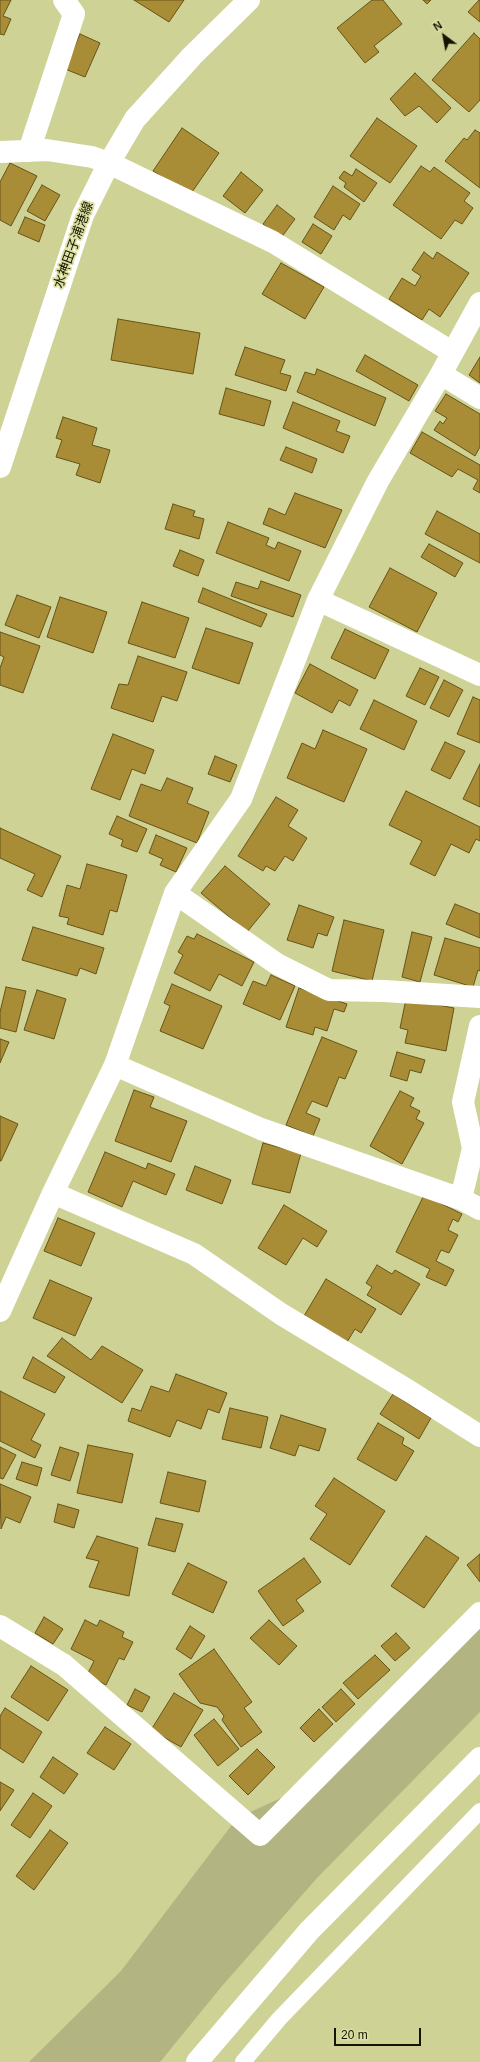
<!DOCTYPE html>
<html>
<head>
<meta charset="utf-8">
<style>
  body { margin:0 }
  #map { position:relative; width:480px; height:2062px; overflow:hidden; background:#cfd295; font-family:Helvetica,sans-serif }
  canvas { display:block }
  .north { position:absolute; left:424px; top:16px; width:40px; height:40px; -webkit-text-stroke:3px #dcdfa2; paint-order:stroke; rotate:328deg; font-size:11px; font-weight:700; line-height:16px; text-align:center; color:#141501 }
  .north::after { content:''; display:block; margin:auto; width:14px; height:18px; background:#141501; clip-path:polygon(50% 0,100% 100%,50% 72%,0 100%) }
  .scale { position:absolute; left:334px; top:2028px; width:87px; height:18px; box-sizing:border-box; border:2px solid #141501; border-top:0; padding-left:5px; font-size:12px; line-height:14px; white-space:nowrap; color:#141501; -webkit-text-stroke:3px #dcdfa2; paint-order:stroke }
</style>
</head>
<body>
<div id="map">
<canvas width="480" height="2062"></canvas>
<div class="north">N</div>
<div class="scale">20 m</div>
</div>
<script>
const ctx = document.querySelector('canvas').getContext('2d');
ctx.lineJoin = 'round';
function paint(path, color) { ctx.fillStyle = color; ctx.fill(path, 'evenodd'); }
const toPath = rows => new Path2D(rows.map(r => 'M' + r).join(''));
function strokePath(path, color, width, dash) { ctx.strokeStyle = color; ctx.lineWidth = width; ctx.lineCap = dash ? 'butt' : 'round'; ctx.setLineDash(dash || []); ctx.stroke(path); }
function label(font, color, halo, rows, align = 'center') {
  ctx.font = font + ' Helvetica,"Noto Sans JP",sans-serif'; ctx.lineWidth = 3.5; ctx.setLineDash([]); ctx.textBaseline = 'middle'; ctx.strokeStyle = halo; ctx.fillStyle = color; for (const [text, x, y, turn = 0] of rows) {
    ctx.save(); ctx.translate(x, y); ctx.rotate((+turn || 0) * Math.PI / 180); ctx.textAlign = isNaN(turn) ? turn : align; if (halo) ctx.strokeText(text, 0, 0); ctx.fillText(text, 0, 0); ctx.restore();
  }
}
paint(toPath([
  [480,1624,480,1712,318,1877,222,1986,160,2062,29,2062,121,1971,237,1818,336,1773]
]), '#b2b481');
const building = toPath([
  [0,0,11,0,3,16,11,19,4,35,0,34,0,0],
  [134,0,184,0,169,22,134,0],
  [372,0,383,0,402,24,374,46,379,52,365,63,337,28,372,0],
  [423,0,431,0,427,4,423,0],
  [479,0,480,0,480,22,468,12,479,0],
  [474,33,480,39,480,100,469,112,432,80,474,33],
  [80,34,100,43,85,77,65,69,80,34],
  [415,73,451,108,437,123,419,106,405,116,390,99,415,73],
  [377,118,417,146,390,183,350,156,377,118],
  [182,128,219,153,190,195,153,171,182,128],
  [475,130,480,133,480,188,445,161,464,138,467,140,475,130],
  [10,163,37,176,11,226,0,220,0,182,10,163],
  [421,166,430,172,434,167,470,193,464,201,473,208,462,224,455,220,441,239,393,205,421,166],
  [356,169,377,183,364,202,344,187,346,183,339,178,344,171,352,176,356,169],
  [241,172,263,190,245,213,223,196,241,172],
  [42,185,60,195,45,221,27,211,42,185],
  [333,186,360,204,350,220,343,215,334,230,314,217,333,186],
  [277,205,295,219,281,238,263,224,277,205],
  [25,217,45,225,39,242,18,233,25,217],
  [313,224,332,236,321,254,302,242,313,224],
  [424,252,433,259,437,252,469,273,440,317,429,309,422,320,389,299,402,278,415,286,421,276,412,270,424,252],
  [281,263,324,287,305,319,262,294,281,263],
  [118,319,200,333,193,374,111,360,118,319],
  [245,347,285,360,280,373,291,376,286,391,235,375,245,347],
  [365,355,418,385,409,401,356,371,365,355],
  [480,357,480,383,469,375,480,357],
  [317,369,386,398,375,426,297,392,305,372,315,375,317,369],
  [226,388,271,401,264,426,219,414,226,388],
  [446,394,480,414,480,447,475,456,434,430,440,421,443,424,447,418,435,411,446,394],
  [293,402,340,421,336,431,350,436,343,453,283,428,293,402],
  [63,417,97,428,92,445,110,450,100,483,76,475,80,464,56,457,62,440,56,438,63,417],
  [422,432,480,465,480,493,473,489,478,480,458,469,452,477,410,453,422,432],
  [286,447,317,459,312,473,280,460,286,447],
  [295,493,342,510,325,548,263,524,269,508,285,515,295,493],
  [173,504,195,511,193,516,204,519,199,539,165,529,173,504],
  [437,511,480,534,480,563,425,534,437,511],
  [228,522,269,538,266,545,275,549,278,542,301,551,289,581,216,553,228,522],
  [429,544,463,563,455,577,421,557,429,544],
  [180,550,204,560,198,576,173,566,180,550],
  [390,568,437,593,417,632,369,607,390,568],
  [261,581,301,595,293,617,231,596,236,582,258,589,261,581],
  [203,588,267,614,261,627,198,602,203,588],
  [17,595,51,607,39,638,5,625,17,595],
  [60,597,107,612,93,653,47,637,60,597],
  [142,602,189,618,175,658,128,643,142,602],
  [206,628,253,643,239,684,192,668,206,628],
  [345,629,389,650,375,679,331,658,345,629],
  [0,632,40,646,23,693,0,685,0,668,4,657,0,655,0,632],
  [138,656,187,672,177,701,162,696,153,722,111,708,119,684,128,685,138,656],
  [310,664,358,690,350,706,339,700,332,713,295,693,310,664],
  [420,668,439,677,425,705,406,696,420,668],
  [444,680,463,690,449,717,430,708,444,680],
  [473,697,480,700,480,743,457,734,473,697],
  [374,700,417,721,404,750,360,729,374,700],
  [323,730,367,749,344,802,287,778,302,743,315,749,323,730],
  [113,734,154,750,145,774,132,769,120,800,91,789,113,734],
  [445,742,465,751,450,779,431,770,445,742],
  [215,756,237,765,230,782,208,774,215,756],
  [480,764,480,807,463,799,480,764],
  [167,778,193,788,187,803,209,812,197,843,129,816,141,784,161,791,167,778],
  [406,791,480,827,480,841,476,839,469,853,451,844,435,876,410,864,422,841,389,825,406,791],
  [276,797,298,810,288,826,307,838,293,861,285,856,275,871,266,866,263,871,238,856,276,797],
  [117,816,147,829,137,852,121,846,123,840,109,834,117,816],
  [0,828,61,856,42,897,27,890,35,874,0,858,0,828],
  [156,835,187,848,176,872,160,865,163,859,149,853,156,835],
  [87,864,127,875,117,912,110,910,103,935,67,924,69,918,59,916,67,885,80,889,87,864],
  [225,866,270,904,247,932,201,893,225,866],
  [455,904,480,914,480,938,446,924,455,904],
  [299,905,334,917,327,936,318,933,313,948,287,940,299,905],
  [344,920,384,930,372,981,332,971,344,920],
  [33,927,104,948,96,974,80,968,77,976,22,960,33,927],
  [412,932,432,937,420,982,402,977,412,932],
  [197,934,254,962,242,986,219,974,210,991,174,973,183,955,178,952,187,936,194,939,197,934],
  [445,938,480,948,480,971,478,970,473,987,434,975,445,938],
  [271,975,295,986,280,1020,243,1004,253,981,266,986,271,975],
  [172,984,222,1006,203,1049,160,1031,170,1006,164,1003,172,984],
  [6,987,26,991,16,1032,0,1028,0,1012,6,987],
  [299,988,347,1004,344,1012,334,1009,327,1031,315,1027,313,1035,286,1027,299,988],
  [37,990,66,999,54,1039,24,1030,37,990],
  [406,999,454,1008,446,1051,405,1043,408,1030,400,1028,406,999],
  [322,1037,357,1051,345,1079,339,1077,327,1107,312,1101,306,1113,320,1119,313,1136,286,1125,322,1037],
  [0,1039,9,1042,0,1063,0,1039],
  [397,1052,425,1060,421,1073,410,1070,407,1081,390,1076,397,1052],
  [134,1090,154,1097,150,1107,187,1121,171,1162,115,1141,134,1090],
  [400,1091,414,1098,410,1106,420,1111,416,1119,424,1123,402,1164,370,1146,400,1091],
  [0,1116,18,1124,1,1161,0,1161,0,1116],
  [263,1143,301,1153,290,1193,252,1184,263,1143],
  [105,1152,146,1169,148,1163,175,1174,166,1195,133,1181,122,1207,88,1192,105,1152],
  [195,1166,231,1180,222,1204,186,1190,195,1166],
  [424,1195,462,1214,458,1222,453,1219,448,1230,458,1235,449,1253,441,1250,436,1261,454,1270,446,1286,426,1277,430,1269,396,1252,424,1195],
  [284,1205,327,1231,317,1247,303,1238,286,1265,258,1248,284,1205],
  [58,1218,95,1233,81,1266,44,1251,58,1218],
  [377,1265,392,1274,395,1270,420,1284,401,1315,367,1295,372,1287,366,1283,377,1265],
  [326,1279,376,1309,361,1333,355,1329,347,1342,304,1316,326,1279],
  [50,1280,92,1298,75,1336,33,1318,50,1280],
  [62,1338,91,1360,102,1346,143,1370,122,1403,47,1356,62,1338],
  [33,1357,65,1377,55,1393,23,1378,33,1357],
  [176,1374,227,1393,219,1413,208,1409,201,1429,177,1420,170,1437,128,1421,132,1408,141,1411,151,1386,169,1392,176,1374],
  [0,1391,45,1414,31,1440,41,1445,35,1458,0,1441,0,1391],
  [393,1394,431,1418,419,1439,380,1414,393,1394],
  [230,1408,268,1417,261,1448,222,1439,230,1408],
  [281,1415,326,1429,319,1451,299,1445,295,1456,270,1448,281,1415],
  [378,1423,404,1438,402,1444,414,1451,396,1481,357,1459,378,1423],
  [88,1445,133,1454,122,1503,77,1493,88,1445],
  [0,1447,16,1455,3,1479,0,1478,0,1447],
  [60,1447,79,1453,70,1481,51,1475,60,1447],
  [22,1462,42,1468,37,1486,16,1479,22,1462],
  [168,1472,206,1481,199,1512,160,1503,168,1472],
  [334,1478,385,1511,350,1565,310,1539,327,1514,315,1506,334,1478],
  [0,1484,31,1497,20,1523,6,1517,1,1529,0,1484],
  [58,1504,79,1510,74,1528,54,1522,58,1504],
  [156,1518,183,1524,175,1552,148,1545,156,1518],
  [97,1536,138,1548,129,1596,89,1587,99,1561,86,1558,97,1536],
  [426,1536,459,1558,424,1608,391,1586,426,1536],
  [480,1554,480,1582,467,1565,480,1554],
  [304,1558,321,1582,296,1600,304,1611,283,1626,258,1591,304,1558],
  [188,1563,227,1582,213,1613,172,1594,188,1563],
  [44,1617,63,1629,53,1644,35,1633,44,1617],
  [85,1620,97,1626,100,1620,124,1632,122,1637,133,1642,124,1660,119,1658,106,1685,87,1675,94,1661,71,1649,85,1620],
  [269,1620,297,1646,279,1665,250,1638,269,1620],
  [190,1626,205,1636,191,1659,176,1649,190,1626],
  [396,1633,410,1648,395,1661,381,1646,396,1633],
  [214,1649,252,1702,244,1708,262,1732,241,1747,222,1720,224,1716,217,1707,200,1703,179,1674,214,1649],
  [375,1655,390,1670,358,1699,343,1683,375,1655],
  [31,1666,68,1690,48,1721,11,1697,31,1666],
  [135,1689,150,1697,142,1712,127,1705,135,1689],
  [341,1689,355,1704,336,1722,322,1707,341,1689],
  [174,1693,203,1710,181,1747,151,1730,174,1693],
  [5,1708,42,1732,23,1763,0,1748,0,1716,5,1708],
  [319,1709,333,1724,314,1742,300,1728,319,1709],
  [214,1719,239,1749,218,1766,194,1735,214,1719],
  [105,1727,131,1744,114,1770,87,1753,105,1727],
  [257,1749,275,1767,248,1795,229,1776,257,1749],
  [53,1757,78,1774,64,1794,40,1777,53,1757],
  [0,1782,14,1790,0,1811,0,1782],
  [33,1793,52,1806,30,1838,11,1825,33,1793],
  [50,1830,68,1843,34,1890,16,1876,50,1830]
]);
paint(building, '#a88c36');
strokePath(building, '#665319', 1);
strokePath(toPath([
  [243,2062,279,2019,480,1811]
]), '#fff', 16);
strokePath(toPath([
  [29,151,74,14,64,0],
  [0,152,47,150,92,157,109,163,273,242,452,352],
  [441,374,480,398],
  [318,600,480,675],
  [175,893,277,964,329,990,384,991,480,997],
  [115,1065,261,1129,461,1199,480,1209],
  [53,1193,194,1254,281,1314,409,1391,480,1436],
  [461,1199,473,1148,463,1102,480,1026],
  [0,1311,53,1193,115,1065,175,893,241,799,318,600,378,481,441,374,480,303],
  [0,1626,64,1665,260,1835,480,1613],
  [197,2062,309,1931,480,1758]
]), '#fff', 22);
strokePath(toPath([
  [0,467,83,215,109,163,135,119,192,56,249,0]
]), '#fff', 22);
label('13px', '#141501', '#dcdfa2', [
  ["水神田子浦港線",74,245,-70]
]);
</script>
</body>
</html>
